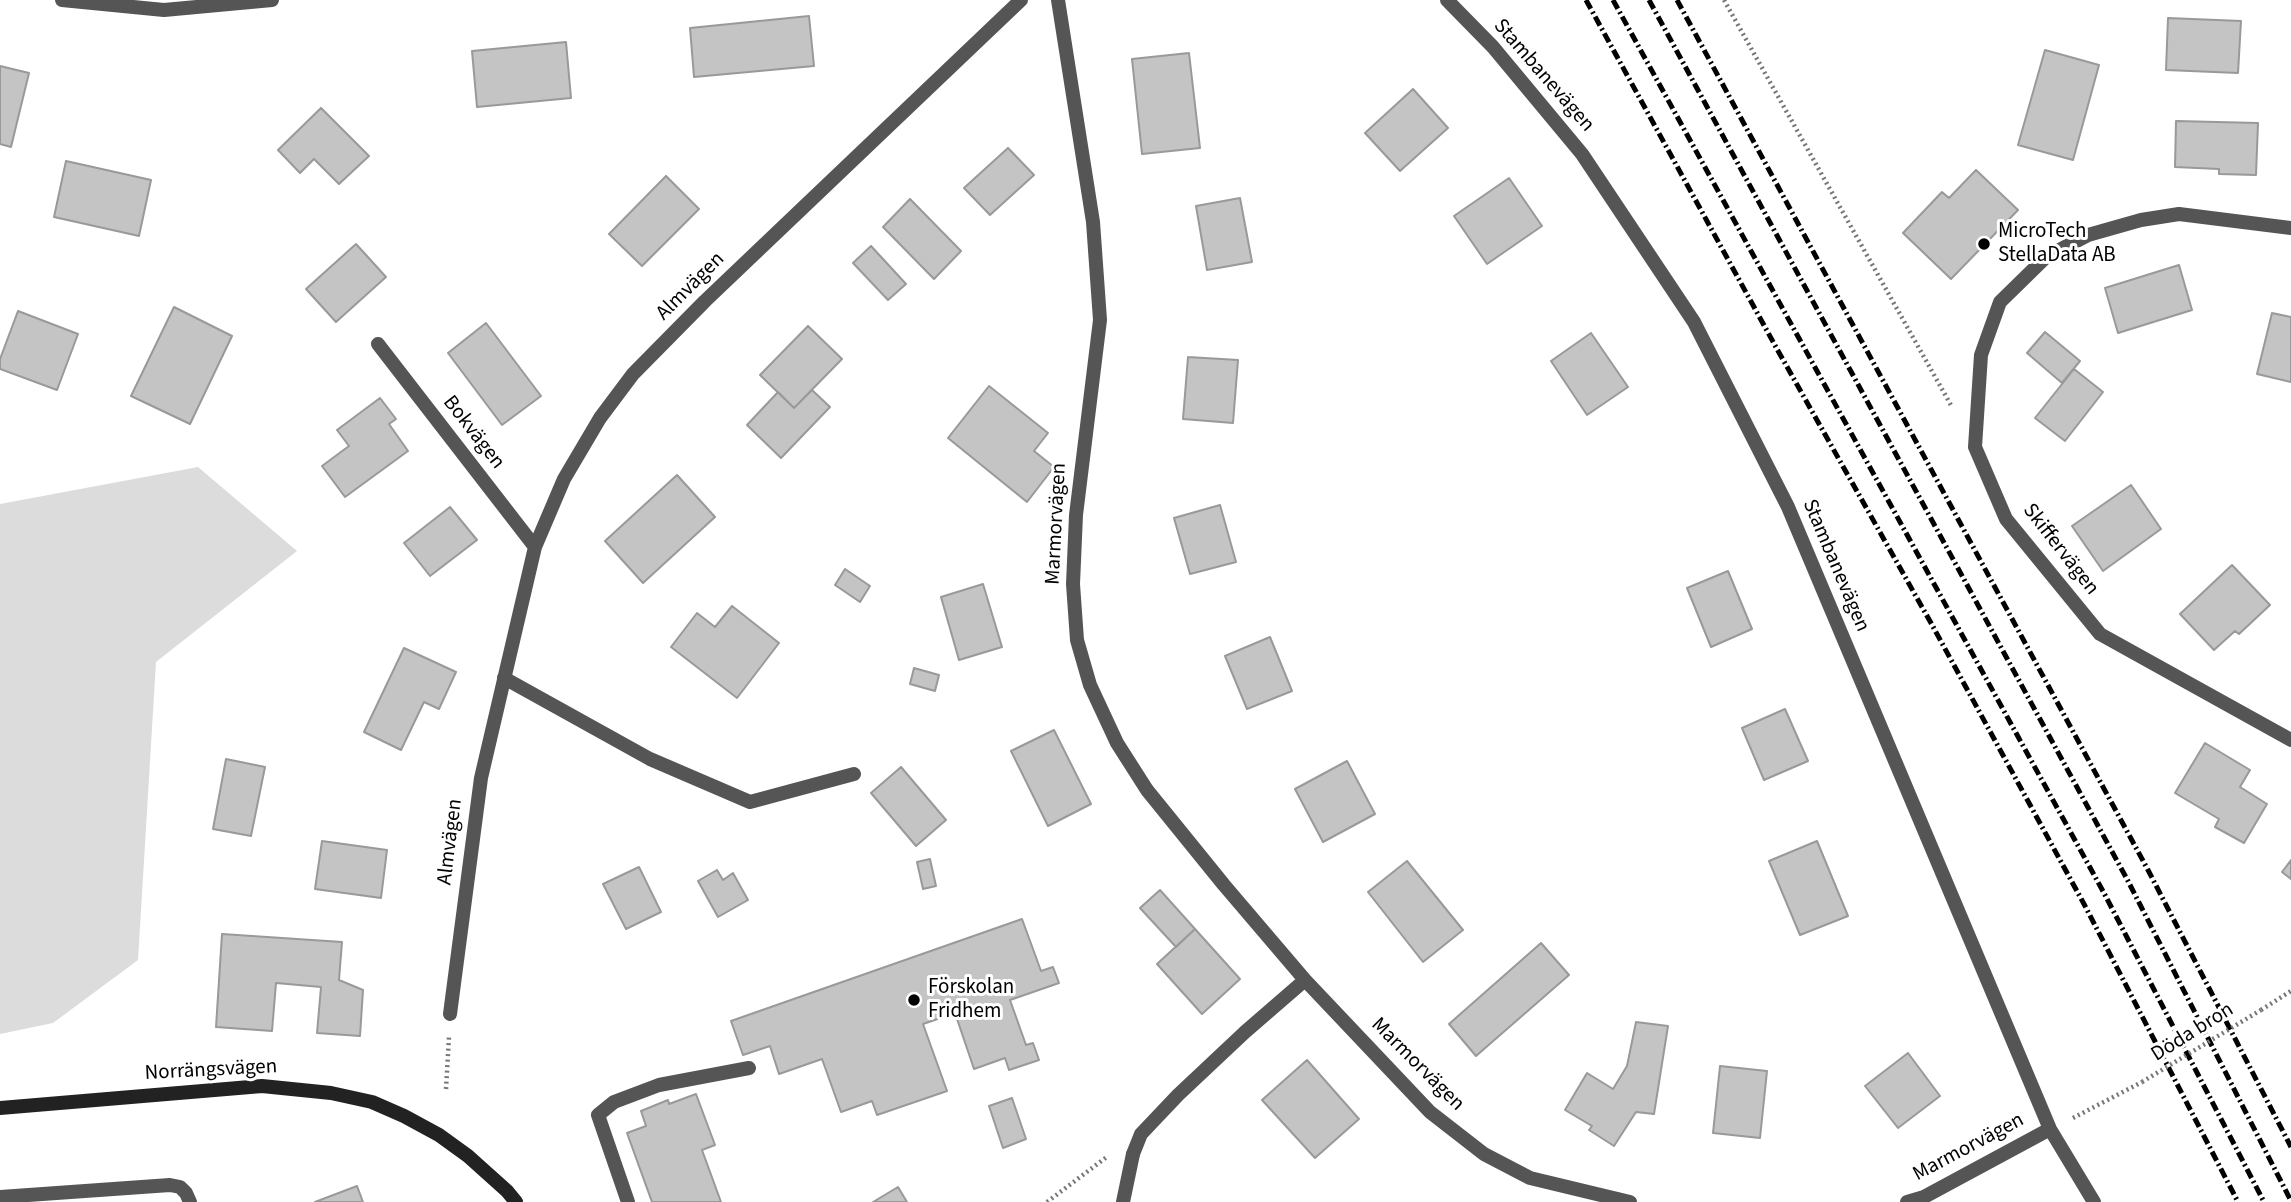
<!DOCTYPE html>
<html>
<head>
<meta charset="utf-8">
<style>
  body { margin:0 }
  canvas { display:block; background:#fff }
</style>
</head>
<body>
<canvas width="2291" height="1202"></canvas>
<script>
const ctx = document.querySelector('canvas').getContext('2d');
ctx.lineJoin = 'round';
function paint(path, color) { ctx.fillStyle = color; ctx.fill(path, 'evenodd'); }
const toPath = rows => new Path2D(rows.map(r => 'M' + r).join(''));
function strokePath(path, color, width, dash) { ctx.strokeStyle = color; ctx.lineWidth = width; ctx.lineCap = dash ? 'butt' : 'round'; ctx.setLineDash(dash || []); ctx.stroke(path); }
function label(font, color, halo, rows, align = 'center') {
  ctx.font = font + ' "Source Sans 3",sans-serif'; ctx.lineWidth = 6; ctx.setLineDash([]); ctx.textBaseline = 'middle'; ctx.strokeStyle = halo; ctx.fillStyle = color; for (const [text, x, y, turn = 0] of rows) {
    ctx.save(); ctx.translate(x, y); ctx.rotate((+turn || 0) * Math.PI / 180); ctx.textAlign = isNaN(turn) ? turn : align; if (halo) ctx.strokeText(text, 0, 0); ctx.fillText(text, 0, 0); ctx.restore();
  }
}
paint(toPath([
  [198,467,297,551,156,662,138,960,53,1023,0,1034,0,504]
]), '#dcdcdc');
const building = toPath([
  [809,16,814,66,694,77,690,28,809,16],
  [2168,18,2241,21,2238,73,2166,70,2168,18],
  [566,42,571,98,477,107,472,51,566,42],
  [2045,50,2099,65,2073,160,2018,145,2045,50],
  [1189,53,1200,148,1142,154,1132,59,1189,53],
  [0,66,29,73,11,147,0,144,0,66],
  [1413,89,1448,128,1400,171,1365,133,1413,89],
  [321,108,369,156,339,184,314,159,300,173,278,150,321,108],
  [2176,121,2258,123,2256,175,2219,174,2219,169,2175,167,2176,121],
  [1008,148,1034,175,990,215,964,188,1008,148],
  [66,161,151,180,139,236,54,217,66,161],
  [1976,170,2018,210,1951,279,1903,233,1942,192,1949,198,1976,170],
  [666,176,699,209,642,266,609,234,666,176],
  [1509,178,1542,226,1487,264,1454,216,1509,178],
  [1240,198,1252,262,1207,270,1196,206,1240,198],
  [910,199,961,251,934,279,883,227,910,199],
  [356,244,386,277,336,322,306,289,356,244],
  [871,246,906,284,888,300,853,263,871,246],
  [2179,265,2192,310,2118,333,2105,288,2179,265],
  [174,307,232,336,190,424,131,396,174,307],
  [18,311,78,334,57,390,0,369,0,359,18,311],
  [2272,313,2291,317,2291,382,2257,374,2272,313],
  [486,323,541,396,502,425,448,353,486,323],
  [808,326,842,359,794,408,760,375,808,326],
  [2045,332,2080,361,2062,383,2027,353,2045,332],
  [1591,333,1628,387,1587,415,1551,361,1591,333],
  [1188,357,1238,360,1233,423,1183,419,1188,357],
  [2074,369,2103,392,2065,441,2035,418,2074,369],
  [989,386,1048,433,1034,451,1054,467,1027,502,948,438,989,386],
  [812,390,830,407,781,458,747,425,778,392,794,408,812,390],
  [380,398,396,419,389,424,408,451,345,497,322,466,349,446,337,430,380,398],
  [677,475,715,517,643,583,605,541,677,475],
  [2131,485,2161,529,2103,571,2072,526,2131,485],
  [1220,505,1236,562,1190,574,1174,518,1220,505],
  [450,507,477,540,430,576,404,543,450,507],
  [2232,565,2270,605,2239,634,2235,631,2214,650,2180,614,2232,565],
  [845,569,870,586,860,602,835,585,845,569],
  [1728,571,1752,629,1711,647,1687,588,1728,571],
  [983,584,1002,647,959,660,941,597,983,584],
  [732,606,779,643,737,698,671,647,697,613,715,627,732,606],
  [1270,637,1292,691,1247,709,1225,656,1270,637],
  [404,648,456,672,439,709,424,702,401,750,364,732,404,648],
  [914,668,939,675,935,691,910,684,914,668],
  [1785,709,1808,761,1764,780,1742,728,1785,709],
  [1054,730,1091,804,1048,826,1011,751,1054,730],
  [2205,743,2250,770,2240,787,2267,804,2244,843,2215,827,2219,819,2175,793,2205,743],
  [226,759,265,767,251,836,213,829,226,759],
  [1347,761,1375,814,1323,842,1295,789,1347,761],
  [901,767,946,820,916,846,871,793,901,767],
  [322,841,387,850,381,898,315,889,322,841],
  [1817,841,1848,916,1800,935,1769,861,1817,841],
  [930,859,936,886,923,889,917,862,930,859],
  [2291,860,2291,879,2282,872,2291,860],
  [1407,861,1463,930,1423,962,1368,892,1407,861],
  [639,867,661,912,626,929,603,884,639,867],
  [717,870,723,880,733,873,748,900,718,917,698,881,717,870],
  [1160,890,1195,929,1176,947,1140,908,1160,890],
  [1022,919,1041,971,1053,967,1059,983,1010,1000,1026,1045,1033,1043,1039,1060,1009,1070,1005,1058,974,1069,955,1013,923,1024,947,1091,877,1115,872,1101,841,1112,822,1059,779,1074,770,1046,743,1055,731,1021,1022,919],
  [1195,929,1240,979,1202,1014,1157,964,1195,929],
  [222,934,342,942,339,980,363,990,360,1036,317,1033,321,987,276,983,272,1031,216,1027,222,934],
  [1541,943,1569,975,1476,1056,1449,1024,1541,943],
  [1636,1022,1668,1026,1654,1114,1636,1112,1614,1146,1589,1130,1592,1126,1565,1110,1587,1073,1613,1089,1627,1066,1636,1022],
  [1908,1053,1940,1096,1898,1128,1865,1086,1908,1053],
  [1307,1060,1359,1119,1315,1158,1262,1100,1307,1060],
  [1720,1066,1767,1071,1760,1138,1713,1133,1720,1066],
  [696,1094,715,1145,702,1150,721,1202,652,1202,627,1133,646,1126,641,1111,668,1100,669,1104,696,1094],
  [1012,1098,1026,1139,1003,1148,989,1106,1012,1098],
  [357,1186,363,1202,315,1202,357,1186],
  [898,1187,907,1202,873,1202,898,1187]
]);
paint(building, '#c4c4c4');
strokePath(building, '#999', 2);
strokePath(toPath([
  [1724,0,1952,407],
  [2261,1010,2291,991],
  [446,1089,449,1037],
  [2073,1118,2142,1082],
  [1047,1202,1108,1156]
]), '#777', 4.5, [2, 3.5]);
strokePath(toPath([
  [504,678,650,759,750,802,854,774],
  [628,1202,598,1115,614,1102,659,1085,749,1068],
  [1123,1202,1133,1154]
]), '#555', 14);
strokePath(toPath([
  [62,0,164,10,272,0],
  [1058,0,1093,222,1100,320,1076,515,1073,584,1077,640,1090,685,1117,743,1147,790,1224,885,1305,980,1430,1112,1484,1154,1530,1178,1630,1202],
  [1447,0,1493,47,1582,154,1694,322,1788,507,2050,1129,2094,1202],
  [2291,228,2179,214,2141,220,2088,235,2046,257,2000,302,1981,355,1975,447,2006,519,2100,634,2291,740],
  [378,344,535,547],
  [450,1014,481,778,535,547,564,479,600,418,633,374,705,301,1021,0],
  [1133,1154,1141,1134,1178,1095,1245,1032,1305,980],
  [0,1197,170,1185,180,1187,186,1193,190,1202],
  [1907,1202,1924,1197,2050,1129]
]), '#555', 14);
strokePath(toPath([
  [0,1108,262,1086,331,1093,372,1102,404,1116,439,1135,468,1156,507,1191,516,1202]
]), '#222', 14);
strokePath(toPath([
  [1586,0,1777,349,1931,623,2084,904,2238,1202],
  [1613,0,2104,893,2264,1202],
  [1649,0,2128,881,2291,1201],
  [1677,0,2148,870,2291,1147]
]), '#000', 5, [10, 3.5, 2, 3.5]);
strokePath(toPath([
  [2142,1082,2261,1010]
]), '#777', 4.5, [2, 3.5]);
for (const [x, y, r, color] of [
  [1984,244,7,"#000"],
  [914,1000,7,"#000"]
]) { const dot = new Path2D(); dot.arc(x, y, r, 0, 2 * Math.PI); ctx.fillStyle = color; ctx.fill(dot); strokePath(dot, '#fff', 2.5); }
label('21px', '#000', '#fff', [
  ["Stambanevägen",1543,76,49],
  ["Almvägen",691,287,-45],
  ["Bokvägen",473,433,52],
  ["Marmorvägen",1057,524,-87],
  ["Skiffervägen",2060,550,52],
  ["Stambanevägen",1835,566,67],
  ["Almvägen",451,842,-83],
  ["Döda bron",2193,1033,-32],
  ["Marmorvägen",1417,1065,45],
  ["Norrängsvägen",211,1071,-3],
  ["Marmorvägen",1969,1148,-28]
]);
label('21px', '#000', '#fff', [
  ["MicroTech",1998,232],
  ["StellaData AB",1998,256],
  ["Förskolan",928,988],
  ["Fridhem",928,1012]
], 'left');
</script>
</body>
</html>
